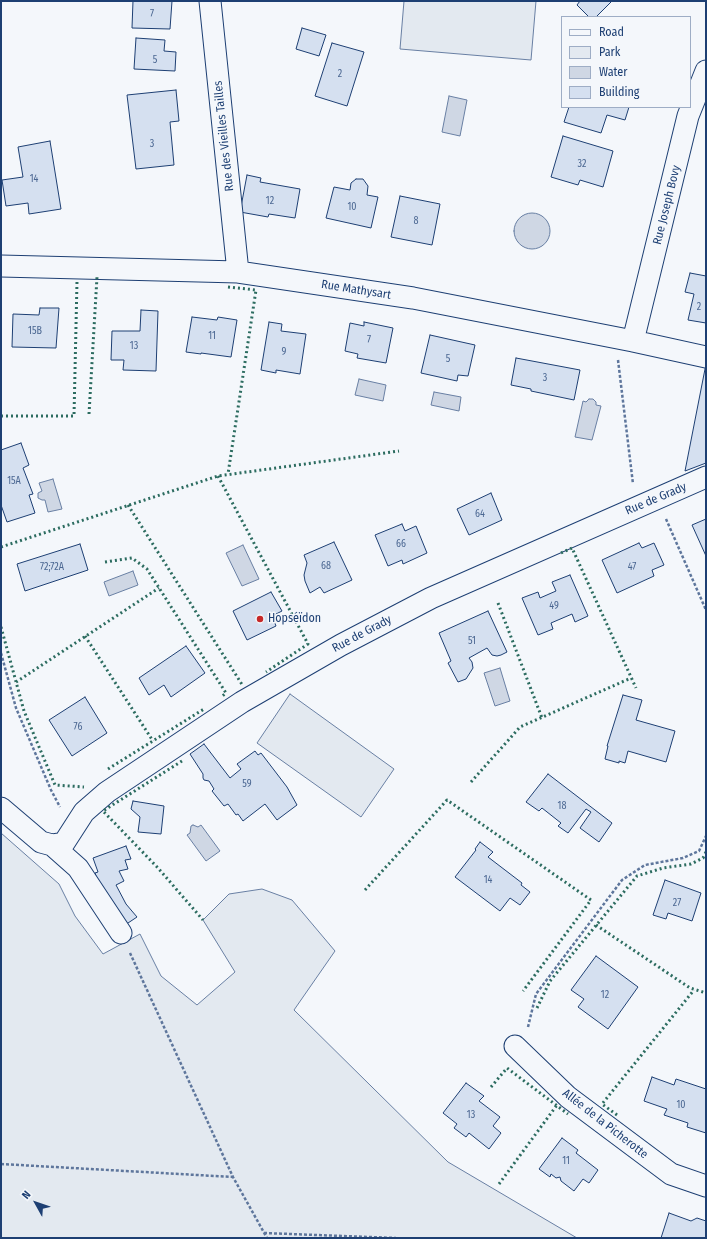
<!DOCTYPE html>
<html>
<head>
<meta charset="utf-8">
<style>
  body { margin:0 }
  #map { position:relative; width:707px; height:1239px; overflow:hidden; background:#f4f7fb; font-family:"Fira Sans Condensed",sans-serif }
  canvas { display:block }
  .frame { position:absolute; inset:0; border:2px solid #1d3f73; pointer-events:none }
  .legend { position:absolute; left:561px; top:16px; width:130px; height:92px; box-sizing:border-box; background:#f4f7fb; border:1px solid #9eadc5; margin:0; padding:5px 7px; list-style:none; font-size:12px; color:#1d3f73 }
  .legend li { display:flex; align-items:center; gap:8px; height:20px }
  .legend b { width:20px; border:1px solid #9eadc5 }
  .north { position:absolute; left:16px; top:1183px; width:40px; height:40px; -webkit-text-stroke:3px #f4f7fb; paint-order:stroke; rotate:310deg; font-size:11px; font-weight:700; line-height:16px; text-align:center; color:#1d3f73 }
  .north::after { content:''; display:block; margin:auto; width:14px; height:18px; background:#1d3f73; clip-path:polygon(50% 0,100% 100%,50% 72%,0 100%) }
</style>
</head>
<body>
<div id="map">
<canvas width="707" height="1239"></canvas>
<div class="frame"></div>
<ul class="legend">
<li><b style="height:5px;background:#f4f7fb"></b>Road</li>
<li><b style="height:11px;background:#e3e9f0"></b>Park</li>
<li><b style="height:11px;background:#cfd7e4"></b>Water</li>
<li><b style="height:11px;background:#d5e0f0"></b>Building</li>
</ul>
<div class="north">N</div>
</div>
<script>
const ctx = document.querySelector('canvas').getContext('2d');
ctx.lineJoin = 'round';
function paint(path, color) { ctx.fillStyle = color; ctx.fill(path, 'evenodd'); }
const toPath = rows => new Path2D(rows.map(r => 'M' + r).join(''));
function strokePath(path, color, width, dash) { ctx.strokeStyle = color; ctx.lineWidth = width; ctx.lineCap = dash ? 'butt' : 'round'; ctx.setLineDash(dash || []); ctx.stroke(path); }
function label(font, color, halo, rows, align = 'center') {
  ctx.font = font + ' "Fira Sans Condensed",sans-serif'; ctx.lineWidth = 3; ctx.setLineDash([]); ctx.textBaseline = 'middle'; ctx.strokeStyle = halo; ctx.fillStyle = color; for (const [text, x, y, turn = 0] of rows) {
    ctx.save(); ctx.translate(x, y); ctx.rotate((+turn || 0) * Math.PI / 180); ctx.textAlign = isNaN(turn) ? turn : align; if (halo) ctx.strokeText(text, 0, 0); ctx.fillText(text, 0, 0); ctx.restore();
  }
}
const green = toPath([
  [404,1,536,1,531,60,400,49,404,1],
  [290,694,394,769,361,817,257,743,290,694],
  [1,833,59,884,75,916,103,954,140,934,161,976,197,1005,235,972,203,920,229,894,262,889,292,900,335,951,294,1010,448,1162,577,1238,1,1238,1,833]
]);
paint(green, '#e3e9f0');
strokePath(green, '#687fa3', 1);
const water = toPath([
  [449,96,467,100,460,136,442,132,449,96],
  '514 231a18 18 0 1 1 36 0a18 18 0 1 1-36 0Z',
  [359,379,386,385,383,401,355,395,359,379],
  [434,392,461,397,459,411,431,405,434,392],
  [589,399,593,399,596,402,596,405,601,406,592,440,575,437,583,401,586,402,589,399],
  [53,479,62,509,48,512,45,500,42,500,38,498,38,493,42,491,39,483,53,479],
  [243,545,259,579,242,586,226,553,243,545],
  [133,571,138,585,109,596,104,582,133,571],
  [500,668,510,701,495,706,484,673,500,668],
  [193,825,198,827,201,825,220,851,206,861,187,835,190,833,191,826,193,825]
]);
paint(water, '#cfd7e4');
strokePath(water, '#687fa3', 1);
const building = toPath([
  [133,1,172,1,170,29,132,28,133,1],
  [580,1,612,1,596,17,589,17,577,5,580,1],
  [302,28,326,35,319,56,296,49,302,28],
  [136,38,165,40,164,51,176,52,175,71,134,69,136,38],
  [332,43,364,52,347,106,315,96,332,43],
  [176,90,179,121,170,122,174,165,136,169,127,95,176,90],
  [569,107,629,107,625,120,607,115,601,133,564,122,569,107],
  [563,136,613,151,603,187,580,180,578,185,551,177,563,136],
  [50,141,61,209,29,214,28,203,6,206,2,180,23,177,18,147,50,141],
  [247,175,261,178,260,182,300,189,295,218,269,214,268,217,240,212,247,175],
  [356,179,363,179,368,186,367,195,378,197,371,228,326,218,334,187,350,190,351,183,356,179],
  [400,196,440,204,432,245,391,237,400,196],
  [690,273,706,276,706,323,688,320,694,294,685,292,690,273],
  [40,308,59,308,56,348,12,347,13,314,39,315,40,308],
  [141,310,158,311,156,371,123,370,124,360,111,360,112,331,140,331,141,310],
  [192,317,217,320,218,317,237,320,231,357,201,353,201,354,186,352,192,317],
  [269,322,282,324,281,331,306,334,300,374,276,370,276,373,261,370,269,322],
  [364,322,393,328,386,363,357,358,358,354,345,351,350,323,364,326,364,322],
  [430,335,475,345,468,376,458,375,457,381,421,373,430,335],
  [516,358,580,370,574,400,531,391,531,389,511,385,516,358],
  [706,364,706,463,685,471,706,364],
  [21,443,29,465,23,468,33,494,29,495,35,513,7,522,1,505,1,450,21,443],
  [491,493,502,520,469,535,457,509,491,493],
  [706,519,706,556,692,525,706,519],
  [402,524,405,531,416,526,427,553,403,564,402,560,388,566,375,535,402,524],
  [334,542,352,580,324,593,320,587,310,593,305,581,304,575,307,563,304,555,334,542],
  [639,543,642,548,654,543,664,565,652,570,654,576,617,593,602,560,639,543],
  [80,544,88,570,25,591,17,564,80,544],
  [570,575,588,616,575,622,572,614,551,623,553,629,538,635,522,598,538,592,540,598,556,591,552,582,570,575],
  [271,592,282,611,272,616,276,626,247,640,233,611,271,592],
  [488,611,507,652,501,655,497,656,492,655,487,648,469,658,472,662,473,668,466,679,458,682,448,663,451,661,439,633,488,611],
  [186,646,205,673,171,697,164,685,149,695,139,678,186,646],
  [623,695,642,700,636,720,675,731,666,762,628,751,625,763,619,761,619,763,605,759,608,746,607,746,623,695],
  [85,697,107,733,72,756,49,720,85,697],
  [204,744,230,778,241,769,237,764,255,751,258,755,261,753,287,787,297,805,277,820,265,804,243,821,238,814,236,815,228,804,224,806,212,791,214,789,209,781,204,780,203,778,203,774,190,754,204,744],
  [548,774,612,823,599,842,580,828,591,812,586,809,568,833,558,826,561,823,542,808,539,811,526,802,548,774],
  [133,801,164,806,161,834,138,832,140,817,131,809,133,801],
  [480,842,493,852,488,857,522,883,521,885,530,892,520,905,510,898,500,911,455,877,476,850,475,849,480,842],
  [126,846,131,859,125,860,128,869,119,871,124,881,116,885,126,904,137,917,125,925,100,889,95,873,98,872,93,858,126,846],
  [665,880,701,893,692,921,668,913,666,919,653,915,665,880],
  [596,956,638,987,608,1029,578,1007,584,999,571,990,596,956],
  [652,1077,674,1085,676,1079,706,1089,706,1133,687,1127,688,1123,664,1115,667,1109,644,1101,652,1077],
  [466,1083,484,1096,479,1101,500,1117,493,1126,501,1133,489,1149,469,1133,466,1137,454,1128,457,1124,443,1113,466,1083],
  [562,1138,578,1150,576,1153,598,1170,589,1183,583,1179,574,1191,561,1181,560,1177,556,1178,551,1174,550,1177,539,1169,562,1138],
  [669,1213,691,1221,697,1218,706,1221,706,1238,661,1238,669,1213]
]);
paint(building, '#d5e0f0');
strokePath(building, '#1d3f73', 1);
const minor = toPath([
  [210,1,238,272],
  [1,266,238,272,413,298,633,341,706,357],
  [633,341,688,116,706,71],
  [1,808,41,842,52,845,78,868,121,933],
  [52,845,64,843,84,812,107,792,242,702,341,645,431,598,706,477],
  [515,1046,568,1097,671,1174,706,1186]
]);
strokePath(minor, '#1d3f73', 23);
strokePath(toPath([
  [618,360,633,484],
  [666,519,706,610],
  [1,653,16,708,51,790,60,807],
  [130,953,233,1177,267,1238],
  [528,1027,536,994,622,880,645,865,683,858,699,851,706,836],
  [1,1164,233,1177],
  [264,1233,396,1238]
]), '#5e769c', 2.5, [3, 2]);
strokePath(minor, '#f4f7fb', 21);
strokePath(toPath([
  [228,287,256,290,228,474],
  [89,414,97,277],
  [1,416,74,416,77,281],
  [218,476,308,644,266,672],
  [128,505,243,686],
  [1,547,218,476,399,451],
  [561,553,572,548,636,688],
  [105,562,132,558,147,569,226,693,221,697],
  [498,603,542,718],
  [1,627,24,711,55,785,84,787],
  [85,636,153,741],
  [16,682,159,588],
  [182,761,103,811,158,868,203,920],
  [108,769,204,709],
  [471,782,520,727,631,678],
  [365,890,447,800,591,900,523,991],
  [596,925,690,988,706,993],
  [537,1008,550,981,637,876,663,868,691,864,703,858,706,852],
  [491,1087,507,1068,568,1114],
  [617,1115,602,1104,694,990],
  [499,1184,557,1105]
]), '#2c6c60', 3, [2, 3]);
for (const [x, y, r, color] of [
  [260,619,4,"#c62828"]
]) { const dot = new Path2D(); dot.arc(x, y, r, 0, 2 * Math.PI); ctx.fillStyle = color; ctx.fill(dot); strokePath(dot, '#f4f7fb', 1.5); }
label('10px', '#4b6792', null, [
  ["7",152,14],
  ["5",155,60],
  ["2",340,74],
  ["3",152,144],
  ["32",582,164],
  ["14",34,179],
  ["12",270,201],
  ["10",352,207],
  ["8",416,221],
  ["2",699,307],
  ["15B",35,331],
  ["11",212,336],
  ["7",369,340],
  ["13",134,346],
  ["9",284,352],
  ["5",448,359],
  ["3",545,378],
  ["15A",14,481],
  ["64",480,514],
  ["66",401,544],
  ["68",326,566],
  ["72;72A",52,567],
  ["47",632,567],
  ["49",554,606],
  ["51",472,641],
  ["76",78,727],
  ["59",247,784],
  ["18",562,806],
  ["14",488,880],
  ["27",677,903],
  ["12",605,995],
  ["10",681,1105],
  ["13",471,1115],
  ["11",566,1161]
]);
label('12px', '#1d3f73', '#f4f7fb', [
  ["Rue des Vieilles Tailles",224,136,-96],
  ["Rue Joseph Bovy",667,205,-76],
  ["Rue Mathysart",356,290,9],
  ["Rue de Grady",656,499,-23],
  ["Rue de Grady",362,634,-28],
  ["Allée de la Picherotte",605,1124,38]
]);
label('12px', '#1d3f73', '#f4f7fb', [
  ["Hopséïdon",268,619]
], 'left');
</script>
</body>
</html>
